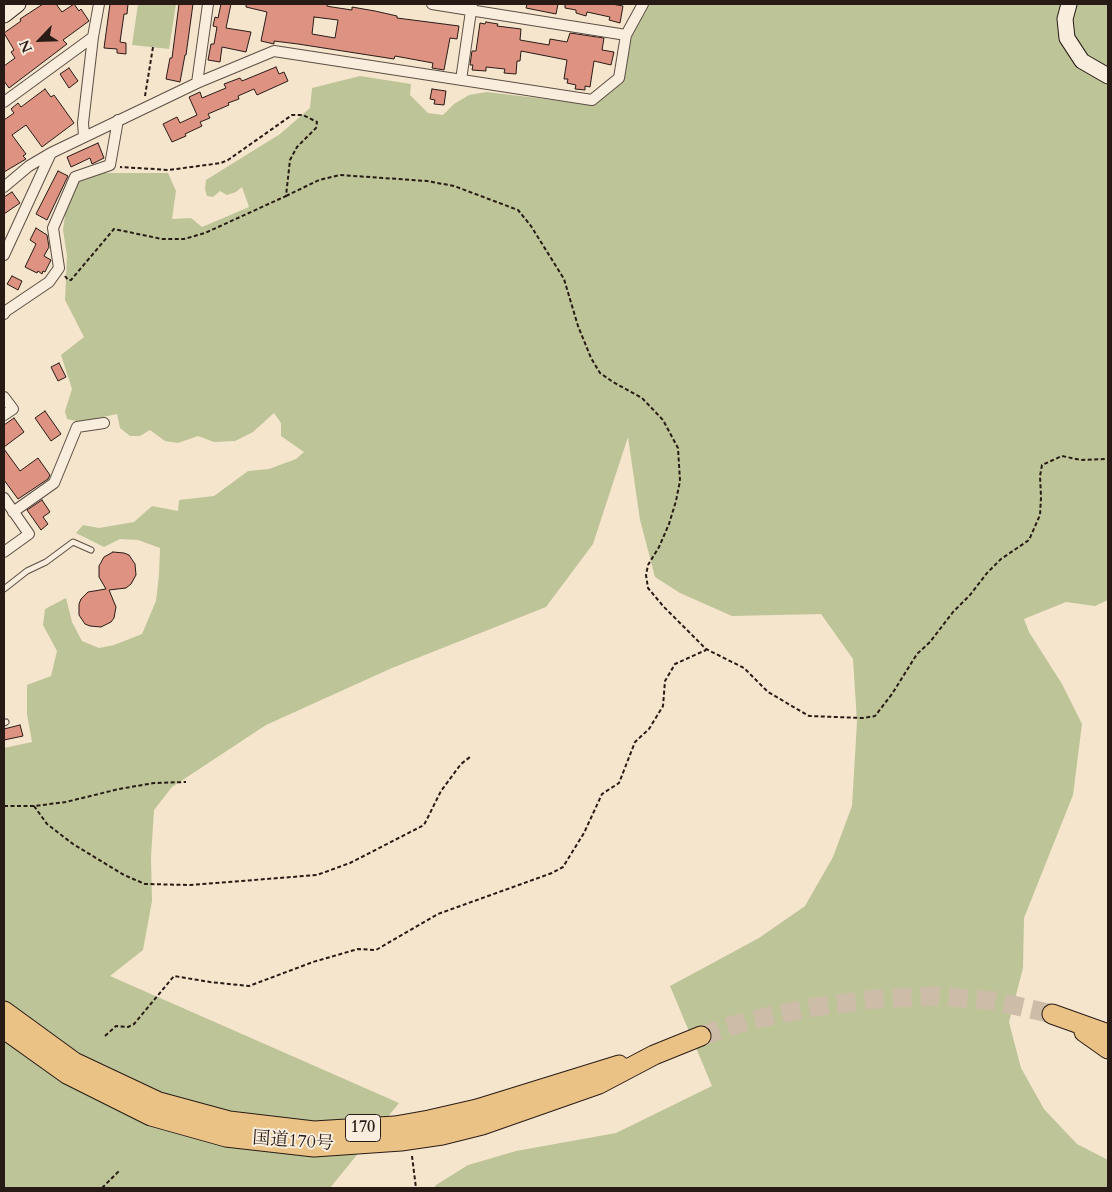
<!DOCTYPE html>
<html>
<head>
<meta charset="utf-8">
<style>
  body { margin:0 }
  #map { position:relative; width:1112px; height:1192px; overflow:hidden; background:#f6e5cd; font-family:Cardo,serif }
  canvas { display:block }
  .frame { position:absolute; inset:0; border:5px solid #281b16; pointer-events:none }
  .north { position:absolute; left:15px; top:15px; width:50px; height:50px; -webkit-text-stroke:4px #f9eede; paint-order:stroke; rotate:246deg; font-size:14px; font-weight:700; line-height:20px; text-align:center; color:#281b16 }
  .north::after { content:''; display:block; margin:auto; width:18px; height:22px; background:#281b16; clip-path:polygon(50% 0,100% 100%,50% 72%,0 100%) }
</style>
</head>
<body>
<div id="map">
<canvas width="1112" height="1192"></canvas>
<div class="frame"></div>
<div class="north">N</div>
</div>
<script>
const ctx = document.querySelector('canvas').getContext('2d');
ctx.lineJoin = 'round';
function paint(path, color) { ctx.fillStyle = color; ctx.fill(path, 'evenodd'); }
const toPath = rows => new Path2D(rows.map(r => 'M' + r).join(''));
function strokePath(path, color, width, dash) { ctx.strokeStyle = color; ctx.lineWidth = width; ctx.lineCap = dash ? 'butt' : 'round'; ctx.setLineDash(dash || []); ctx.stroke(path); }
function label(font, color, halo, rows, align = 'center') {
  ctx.font = font + ' Cardo,"Noto Serif JP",serif'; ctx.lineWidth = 4; ctx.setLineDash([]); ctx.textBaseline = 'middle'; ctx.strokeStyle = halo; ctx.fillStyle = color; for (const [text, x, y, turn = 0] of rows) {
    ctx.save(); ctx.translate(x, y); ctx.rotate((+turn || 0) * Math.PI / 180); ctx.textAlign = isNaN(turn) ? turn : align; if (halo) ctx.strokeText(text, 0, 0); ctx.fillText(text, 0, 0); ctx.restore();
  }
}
paint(toPath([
  [138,4,176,4,169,49,132,45],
  [650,4,1108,4,1108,600,1095,606,1066,602,1024,619,1029,632,1062,684,1082,724,1073,795,1024,918,1023,968,1009,1022,1021,1068,1044,1109,1077,1144,1108,1160,1108,1188,434,1188,436,1185,468,1165,516,1151,616,1133,712,1086,670,986,759,938,805,906,833,857,852,806,857,722,853,659,821,614,732,616,680,593,655,577,640,520,628,437,593,544,546,607,392,668,266,725,172,787,154,810,151,857,152,901,143,950,110,976,399,1103,330,1188,4,1188,4,748,32,742,27,714,27,685,51,676,57,651,43,625,45,609,66,598,72,622,82,641,99,648,114,645,142,634,156,601,159,575,160,548,138,540,120,539,104,547,76,533,83,525,99,528,134,522,152,506,178,511,179,500,214,496,248,471,269,469,296,459,304,452,281,436,281,423,274,413,253,432,235,441,214,442,198,436,178,443,165,441,150,430,140,436,130,436,120,428,117,414,80,422,67,419,65,411,72,389,61,355,84,337,65,300,67,256,63,230,66,208,78,182,103,173,168,173,176,191,172,219,191,218,202,227,249,207,242,187,236,192,227,195,220,191,213,197,207,196,205,189,206,180,280,134,310,108,312,88,360,76,411,84,410,95,428,113,443,115,454,104,469,95,487,92,595,105,623,80,632,36]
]), '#bdc498');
const building = toPath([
  [43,4,56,4,62,12,74,4,79,11,81,9,89,21,63,40,67,44,9,88,4,81,4,66,15,58,11,52,14,50,4,33,21,21,20,19,43,4],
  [110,4,128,4,127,14,124,14,120,42,126,43,126,54,117,53,117,49,104,48,110,4],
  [179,4,193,4,186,55,185,55,180,82,166,79,170,58,172,58,179,4],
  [221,4,231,4,226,28,251,32,246,52,222,47,220,62,208,60,211,44,214,44,217,27,213,26,215,17,218,18,221,4],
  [246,4,327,4,327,6,332,7,352,10,352,7,375,11,397,16,397,18,459,26,457,39,450,38,444,70,432,68,433,63,395,56,394,59,298,44,274,41,274,44,261,41,267,12,246,7,246,4],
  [314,17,338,20,335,38,312,34,314,17],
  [527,4,558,4,556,14,526,8,527,4],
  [565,4,612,4,623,6,620,23,609,20,610,17,587,12,586,16,576,13,576,10,565,8,565,4],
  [486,22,498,24,497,26,521,29,520,40,549,45,550,39,567,42,570,33,604,38,602,50,614,52,611,65,594,61,590,87,585,86,585,90,575,89,576,85,567,83,568,79,564,79,567,60,521,51,520,61,517,61,516,74,504,73,505,69,486,67,486,71,472,70,473,65,470,65,472,51,476,51,480,23,485,24,486,22],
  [276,67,279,74,284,72,288,81,257,95,254,89,238,96,239,99,228,103,229,105,208,114,210,118,200,122,202,126,185,134,186,136,172,142,163,124,177,117,180,123,197,115,189,97,200,92,202,98,226,88,224,84,240,78,242,81,276,67],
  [69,68,78,81,69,88,60,74,69,68],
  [45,89,51,97,54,95,74,123,42,147,26,125,12,135,26,154,23,156,26,159,4,172,4,120,14,113,11,109,18,103,21,107,45,89],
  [432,89,446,91,444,105,434,104,435,100,430,99,432,89],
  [98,143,104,158,92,164,90,158,71,167,67,157,98,143],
  [58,171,68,176,47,220,36,214,58,171],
  [12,192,20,203,4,214,4,197,12,192],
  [36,228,47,235,49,247,44,256,51,260,45,272,43,271,42,274,38,271,37,273,25,267,36,244,30,240,36,228],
  [12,276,22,281,18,290,7,284,12,276],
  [59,363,66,377,58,381,51,367,59,363],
  [45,411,61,434,51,441,35,418,45,411],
  [14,418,24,432,4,447,4,425,14,418],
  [4,449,20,471,38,458,50,475,48,479,18,499,4,480,4,449],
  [42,500,50,512,43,517,48,524,41,530,27,510,42,500],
  [113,552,124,553,129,555,135,564,136,575,131,584,126,588,109,590,116,607,114,618,111,622,101,627,90,626,85,624,79,615,79,604,81,599,88,592,106,589,99,577,99,566,104,557,113,552],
  [20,725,23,736,4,740,4,729,20,725]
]);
paint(building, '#dd9282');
strokePath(building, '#281b16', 1);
strokePath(toPath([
  [701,1036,747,1021,814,1007,876,999,937,996,995,1001,1052,1014]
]), '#cdbda8', 19, [19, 9]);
const lane = toPath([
  [4,589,27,571,46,562,73,542,91,550],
  [4,723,6,722]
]);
const street = toPath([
  [432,4,626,35],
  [461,80,472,4],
  [197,83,208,4],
  [4,102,93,37],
  [84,136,83,123,93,37,99,4],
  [4,187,29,166,51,153],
  [4,255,51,153,197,83,274,51,592,100,619,78,626,35,643,4],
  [4,314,6,311,49,282,59,268,53,228,75,177,110,165,118,120],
  [4,397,13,409,4,415],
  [4,498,29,534,4,552],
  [13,512,54,483,77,427,104,423]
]);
const secondary = toPath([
  [1069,4,1065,19,1067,38,1082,61,1108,76],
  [4,15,18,4]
]);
const highway = toPath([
  [4,1011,74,1062,159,1102,229,1121,314,1131,395,1126,429,1120,477,1109,619,1065],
  [1052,1014,1108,1034],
  [4,1029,67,1074,151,1116,226,1137,314,1147,401,1141,442,1135,482,1125,599,1084,654,1055,701,1036],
  [1084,1032,1108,1049]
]);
strokePath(lane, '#5c4e44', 7);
strokePath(street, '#5c4e44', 12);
strokePath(secondary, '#281b16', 17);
strokePath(highway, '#281b16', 21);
strokePath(toPath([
  [145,96,153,47],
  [286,196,319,180,340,175,427,181,454,186,518,210,531,226,564,279,578,326,591,358,600,373,613,382,642,398,663,420,678,448,680,481,676,501,669,524,659,547,648,565,646,575,648,588,663,606,706,649,744,668,768,692,809,716,863,718,875,716,892,694,917,654,930,642,953,612,970,595,987,573,1001,559,1029,540,1040,515,1041,497,1040,476,1042,465,1062,456,1081,460,1108,459],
  [65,276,68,280,71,280,114,229,162,239,184,239,205,233,286,196,290,160,297,147,316,128,317,122,303,115,292,115,228,160,221,163,169,170,120,167],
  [4,806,34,806,66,802,119,789,154,783,186,782],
  [34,806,47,824,73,844,124,875,145,884,190,885,317,875,350,863,424,825,441,791,461,764,470,757],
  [105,1036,116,1026,128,1027,134,1024,174,976,210,982,249,986,313,962,358,949,376,950,438,914,552,873,563,867,584,833,602,794,619,783,635,742,649,729,663,706,665,681,675,664,706,650],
  [412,1156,416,1188],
  [102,1188,119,1171]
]), '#281b16', 2, [4, 2.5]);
strokePath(lane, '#f9eede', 5);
strokePath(street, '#f9eede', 10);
strokePath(secondary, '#f9eede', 15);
strokePath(highway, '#ebc286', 19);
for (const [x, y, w] of [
  [363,1128,35]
]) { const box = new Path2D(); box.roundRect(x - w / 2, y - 13.5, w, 27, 4); ctx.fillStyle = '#f9eede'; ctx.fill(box); strokePath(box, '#281b16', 1); }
label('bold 16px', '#281b16', null, [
  ["170",363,1128]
]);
label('18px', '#281b16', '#f9eede', [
  ["国道170号",293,1142,4]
]);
</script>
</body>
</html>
